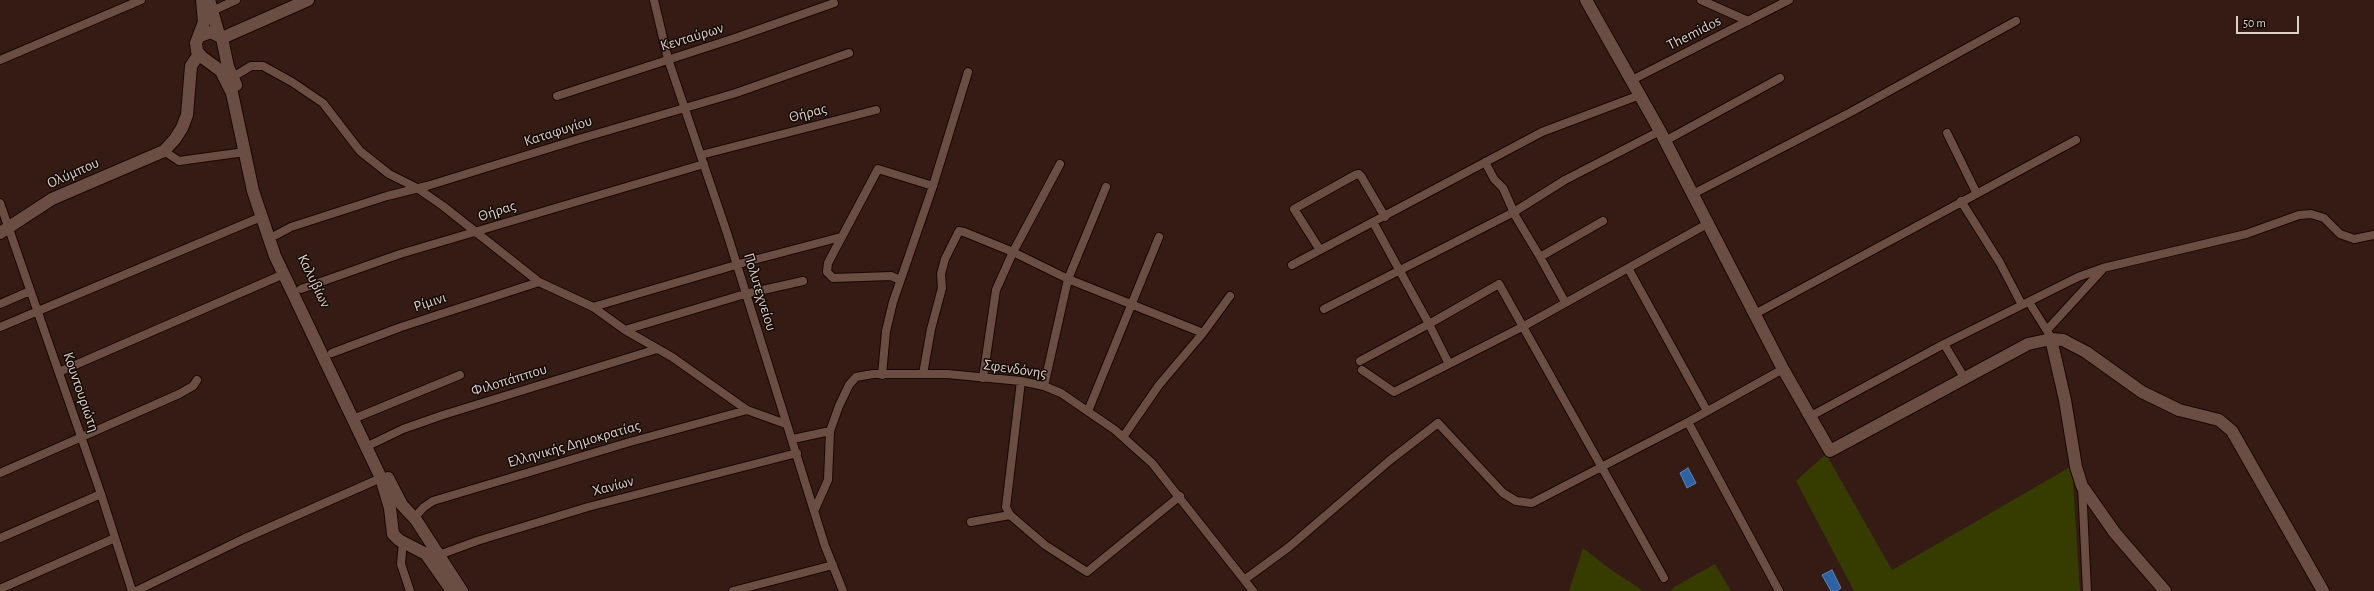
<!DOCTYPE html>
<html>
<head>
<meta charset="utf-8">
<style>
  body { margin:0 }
  #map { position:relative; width:2374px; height:591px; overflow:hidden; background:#341c14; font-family:"Alegreya Sans",sans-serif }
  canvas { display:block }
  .scale { position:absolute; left:2236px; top:16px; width:63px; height:18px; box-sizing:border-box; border:2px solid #decec8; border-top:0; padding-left:5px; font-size:12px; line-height:14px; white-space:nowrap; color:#decec8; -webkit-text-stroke:3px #140a06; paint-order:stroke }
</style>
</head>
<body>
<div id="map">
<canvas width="2374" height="591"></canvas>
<div class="scale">50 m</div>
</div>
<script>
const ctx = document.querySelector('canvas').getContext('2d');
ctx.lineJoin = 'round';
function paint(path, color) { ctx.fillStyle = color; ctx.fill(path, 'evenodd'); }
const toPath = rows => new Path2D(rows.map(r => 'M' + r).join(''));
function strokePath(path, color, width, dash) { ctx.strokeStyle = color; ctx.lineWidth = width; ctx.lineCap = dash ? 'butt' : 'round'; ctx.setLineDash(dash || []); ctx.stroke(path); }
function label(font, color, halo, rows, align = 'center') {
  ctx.font = font + ' "Alegreya Sans",sans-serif'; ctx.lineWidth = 3; ctx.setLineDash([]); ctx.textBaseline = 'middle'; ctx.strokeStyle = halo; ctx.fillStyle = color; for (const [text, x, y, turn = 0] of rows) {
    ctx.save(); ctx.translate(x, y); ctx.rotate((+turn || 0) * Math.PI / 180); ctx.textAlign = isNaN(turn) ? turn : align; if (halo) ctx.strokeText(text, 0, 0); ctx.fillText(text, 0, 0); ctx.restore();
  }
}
paint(toPath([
  [1826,454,1892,570,2072,466,2080,591,1854,591,1796,481],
  [1583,548,1610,569,1643,591,1569,591],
  [1715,564,1731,591,1671,591,1674,587]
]), '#363b00');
const water = toPath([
  [1688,468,1696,483,1687,488,1680,473,1688,468],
  [1832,570,1841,588,1837,591,1831,591,1822,575,1832,570]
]);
paint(water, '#2d63a4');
strokePath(water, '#6283af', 1);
const street = toPath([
  [654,0,668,59,727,233,825,546,843,591],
  [1701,0,1748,21],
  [212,11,236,0],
  [0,60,141,0],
  [233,77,251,66,263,66,292,82,323,103,360,151,389,174,417,188,443,206,539,282,593,307,625,330,672,357,747,410,786,424],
  [1632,80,1789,0],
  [557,96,735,38,834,3],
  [1947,133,1976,192],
  [1665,141,1780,78],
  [164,151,179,161,245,152],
  [701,155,876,110],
  [1485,162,1494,179,1503,188,1516,217,1540,257],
  [933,186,968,72],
  [1693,194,1851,112,2016,21],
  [1961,201,2000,263,2022,305],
  [0,203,101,494,132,591],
  [1373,222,1429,324,1449,364],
  [276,235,291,227,387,196,427,186,579,139,736,93,849,53],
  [1320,250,1294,209,1355,175,1359,174,1361,176,1385,217],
  [1292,265,1542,132,1640,95],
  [1628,268,1707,411],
  [301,289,400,254,704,164],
  [1565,302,1540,257,1603,221],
  [2029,302,2049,334],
  [0,304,30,291],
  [593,307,746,262,841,237],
  [1324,309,1514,212,1565,180,1660,131],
  [1755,314,2076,140],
  [0,327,261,217],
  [625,330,745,294,803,281],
  [2047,330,2102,270],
  [1944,344,1965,379],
  [332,353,401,327,539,282],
  [1360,361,1429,324,1499,284,1664,578],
  [1362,370,1394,392,1524,326,1709,223],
  [59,372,284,274],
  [923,374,931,329,942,288,941,274,945,259,959,231,964,232,1013,252,1068,279,1203,333,1230,296],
  [882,375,886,331,893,302,933,186,878,169,828,263,827,272,833,278,891,276,900,280],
  [983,378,996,290,1013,252,1060,164],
  [1044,386,1068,279,1106,187],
  [1088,411,1159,237],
  [1811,416,1944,344,2078,277,2103,268,2246,234,2299,215,2311,214,2324,218,2340,234,2354,239,2374,235],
  [358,417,460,375],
  [1688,422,1779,591],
  [1123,437,1159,385,1203,333],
  [793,439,830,431,839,406,849,385,856,377,873,374,947,374,1021,381,1044,386,1061,393,1115,430,1152,463,1253,591],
  [372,444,403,429,443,415,657,349],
  [0,473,179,394,193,386,197,380],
  [2082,486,2087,591],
  [815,509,828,480,830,431],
  [1010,515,1006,507,1021,381],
  [414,518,424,507,433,501,630,442,747,410],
  [971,522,1010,515,1045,545,1087,572,1180,496],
  [0,538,101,494],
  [403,541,401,564,410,591],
  [439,555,477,541,588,507,797,453],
  [1244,580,1289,547,1389,461,1438,423,1503,493,1516,501,1532,503,1688,422,1783,369],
  [0,589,115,538],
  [136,591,243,539,381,478],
  [733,591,833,565]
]);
const secondary = toPath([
  [202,0,204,22,196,43,197,51,202,57,221,71,232,93,253,191,275,256,381,478,390,508,393,534,399,540,426,554,452,591],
  [209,0,219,35],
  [1586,0,1660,131,1783,369,1830,451,2028,344,2051,339,2065,400,2076,467,2082,486,2115,533,2165,591],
  [200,36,211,32,222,38,228,67,236,85],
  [222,38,308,0],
  [0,233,52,199,164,151,175,139,182,128,187,115,191,66,199,54],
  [2051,339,2063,340,2086,352,2142,392,2179,410,2219,420,2232,431,2323,591],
  [388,478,402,505,416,520,462,591]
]);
strokePath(street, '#1a0601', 10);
strokePath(secondary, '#1a0601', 14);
strokePath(street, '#6a4e44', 8);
strokePath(secondary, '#6a4e44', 12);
label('15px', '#decec8', '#140a06', [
  ["Themidos",1694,33,-27],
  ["Κενταύρων",692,37,-17],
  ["Θήρας",808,113,-14],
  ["Καταφυγίου",558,131,-18],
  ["Ολύμπου",73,173,-24],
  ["Θήρας",497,211,-18],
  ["Καλυβίων",314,281,64],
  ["Πολυτεχνείου",760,292,73],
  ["Ρίμινι",430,302,-18],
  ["Σφενδόνης",1015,369,8],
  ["Φιλοπάππου",509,380,-17],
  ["Κουντουριώτη",81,392,71],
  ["Ελληνικής Δημοκρατίας",574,444,-16],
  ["Χανίων",613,486,-15]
]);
</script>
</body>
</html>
